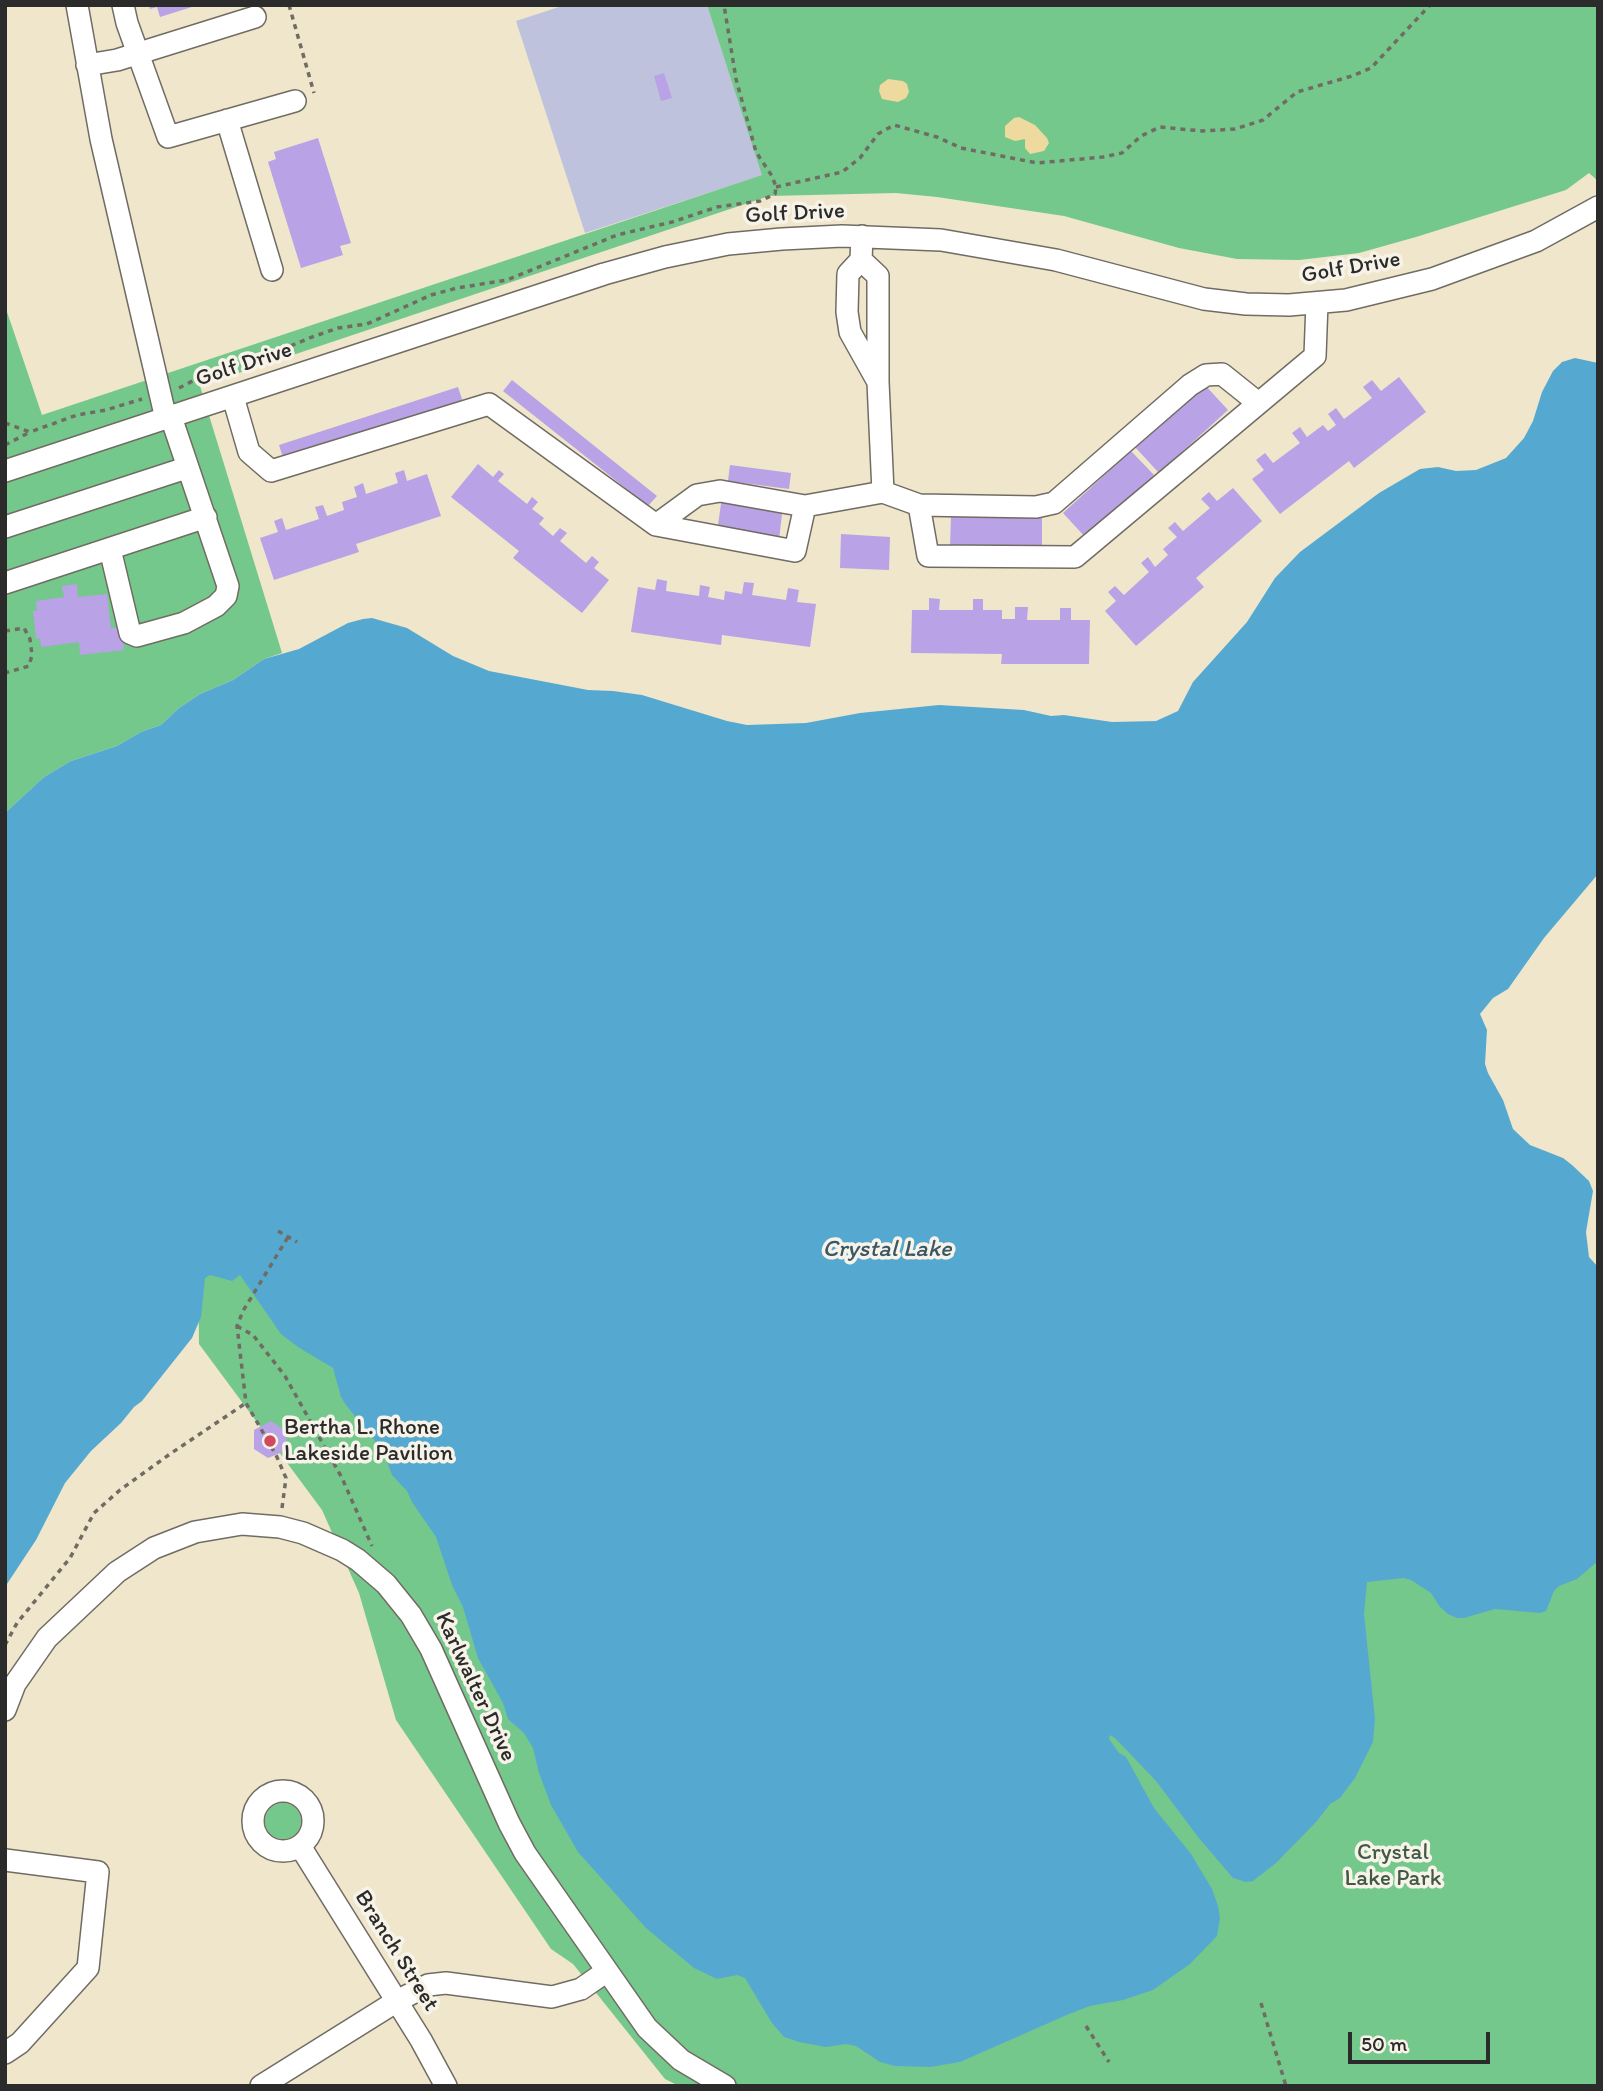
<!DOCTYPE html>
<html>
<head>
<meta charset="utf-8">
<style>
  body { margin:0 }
  #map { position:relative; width:1603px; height:2091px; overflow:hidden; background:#efe6cc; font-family:Itim,sans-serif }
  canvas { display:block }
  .frame { position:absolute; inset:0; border:7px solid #2b2b2b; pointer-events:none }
  .scale { position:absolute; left:1348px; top:2032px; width:142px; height:32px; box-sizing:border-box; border:4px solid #2b2b2b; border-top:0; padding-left:9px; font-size:21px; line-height:24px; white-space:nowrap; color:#2b2b2b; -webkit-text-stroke:5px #f7f3e8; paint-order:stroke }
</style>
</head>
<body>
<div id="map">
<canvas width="1603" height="2091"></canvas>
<div class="frame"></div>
<div class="scale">50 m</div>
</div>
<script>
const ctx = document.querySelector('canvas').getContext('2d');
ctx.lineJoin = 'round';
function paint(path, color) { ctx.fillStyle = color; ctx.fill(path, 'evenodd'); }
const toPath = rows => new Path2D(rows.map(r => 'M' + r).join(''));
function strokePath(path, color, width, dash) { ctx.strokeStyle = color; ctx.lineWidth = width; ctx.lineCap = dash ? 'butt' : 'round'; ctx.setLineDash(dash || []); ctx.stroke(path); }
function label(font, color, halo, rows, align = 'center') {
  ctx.font = font + ' Itim,sans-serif'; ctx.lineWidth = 7; ctx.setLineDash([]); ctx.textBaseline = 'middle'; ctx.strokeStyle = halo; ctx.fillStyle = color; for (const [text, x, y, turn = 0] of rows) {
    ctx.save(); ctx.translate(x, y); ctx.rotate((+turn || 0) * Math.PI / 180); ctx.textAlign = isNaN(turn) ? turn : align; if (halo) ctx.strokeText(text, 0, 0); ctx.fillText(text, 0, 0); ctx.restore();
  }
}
paint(toPath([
  [565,5,707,5,763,175,585,233,516,21]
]), '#bfc2dd');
paint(toPath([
  [707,5,1598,5,1598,181,1589,173,1566,190,1416,237,1359,253,1299,260,1237,259,1179,248,1064,216,937,197,896,193,769,196,200,386,282,653,264,659,233,680,200,694,179,708,161,725,141,732,117,746,71,761,44,777,5,813,5,306,42,415,762,175],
  [198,1258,243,1261,1083,1721,1330,1553,1598,1552,1598,2086,679,2086,665,2079,573,1964,551,1949,396,1720,359,1593,322,1510,199,1344],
  '265 1821a18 18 0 1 1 36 0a18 18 0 1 1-36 0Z'
]), '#74c88c');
paint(toPath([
  [888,79,903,81,907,84,909,92,906,98,898,102,882,99,879,91,880,85],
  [1019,117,1035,125,1047,138,1049,143,1044,151,1030,154,1025,148,1025,139,1015,141,1005,137,1005,126,1014,118]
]), '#eeda9e');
paint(toPath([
  [1575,358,1598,363,1598,874,1544,938,1508,989,1493,998,1480,1014,1487,1030,1485,1064,1488,1073,1503,1100,1513,1129,1530,1145,1563,1158,1572,1165,1589,1181,1593,1191,1586,1232,1589,1257,1598,1267,1598,1561,1577,1579,1559,1586,1554,1591,1546,1611,1540,1613,1495,1609,1464,1618,1457,1618,1448,1614,1440,1607,1431,1593,1411,1580,1404,1578,1367,1582,1364,1614,1375,1719,1373,1742,1355,1778,1340,1798,1330,1804,1317,1821,1276,1863,1253,1881,1246,1882,1233,1878,1198,1837,1156,1781,1115,1738,1110,1735,1109,1739,1119,1753,1126,1757,1154,1808,1191,1854,1212,1889,1218,1906,1220,1918,1217,1936,1190,1964,1153,1990,1123,2000,1090,2006,1069,2014,960,2062,930,2067,895,2066,880,2062,856,2046,846,2044,826,2047,799,2042,784,2037,772,2023,745,1978,737,1975,717,1979,694,1968,646,1928,578,1852,551,1805,539,1773,533,1748,524,1733,508,1719,503,1703,478,1658,463,1607,452,1585,436,1537,412,1502,407,1491,392,1475,383,1451,346,1405,341,1397,333,1368,298,1347,281,1334,240,1275,232,1281,210,1275,205,1278,201,1317,192,1338,142,1401,134,1407,121,1423,91,1451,65,1483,36,1540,5,1587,5,813,44,777,71,761,117,746,141,732,161,725,179,708,200,694,233,680,264,659,299,649,348,623,363,619,372,618,407,628,453,656,489,671,588,690,613,691,642,695,727,721,747,725,806,723,860,713,939,705,1024,710,1051,716,1064,715,1112,722,1156,721,1178,711,1193,682,1247,622,1275,578,1300,552,1379,493,1420,469,1438,467,1456,471,1476,470,1506,458,1524,438,1533,421,1542,392,1553,371,1562,362]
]), '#55a9d0');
paint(toPath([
  [149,5,195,5,195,6,160,17,157,7,150,9],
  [664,73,672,98,661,101,654,76],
  [318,138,351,243,340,246,343,255,301,268,268,162,276,159,274,152],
  [1399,377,1426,412,1354,468,1349,461,1280,514,1252,479,1264,470,1256,460,1265,453,1273,463,1300,443,1292,433,1300,427,1307,437,1323,425,1328,431,1336,425,1328,414,1336,408,1344,419,1372,398,1363,387,1372,380,1381,391],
  [512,380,657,496,648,506,503,391],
  [1204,384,1228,410,1159,473,1135,447],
  [458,387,464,405,285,464,279,445],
  [1131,451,1154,475,1086,538,1063,513],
  [478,464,493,477,499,470,504,474,498,481,527,504,532,497,538,502,532,509,544,518,539,524,553,536,560,528,567,533,560,541,586,563,592,556,599,562,594,568,609,580,582,613,513,558,519,551,451,497],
  [730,465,791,473,789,489,728,481],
  [404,470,407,481,427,474,441,516,356,544,359,552,274,580,260,538,278,532,274,521,282,518,286,530,319,519,315,507,323,505,327,516,344,510,342,502,357,497,354,487,363,483,366,494,398,483,395,473],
  [1233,488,1262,521,1196,578,1204,587,1136,646,1105,611,1116,601,1108,592,1115,586,1124,595,1149,572,1141,563,1148,557,1155,567,1168,555,1163,549,1177,537,1168,528,1175,522,1183,531,1210,508,1201,499,1209,492,1217,501],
  [722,497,783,505,779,540,717,532],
  [951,515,1042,517,1042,549,950,548],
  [841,534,890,537,889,570,840,568],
  [657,579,667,581,666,591,699,596,700,585,710,587,708,597,724,600,725,591,742,594,744,582,754,583,752,595,786,600,788,588,799,590,797,602,816,604,810,647,722,635,721,645,631,632,638,587,655,590],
  [77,584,78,597,107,594,111,628,122,627,124,650,80,655,79,642,41,647,40,638,36,639,33,611,37,611,36,601,64,597,62,586],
  [929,598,940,599,939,610,973,610,973,599,983,599,983,610,1002,610,1002,619,1015,619,1015,607,1028,607,1027,620,1060,620,1060,608,1071,608,1071,620,1090,620,1089,664,1001,664,1002,654,911,653,912,610,929,610],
  [271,1421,287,1432,285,1451,268,1458,254,1449,254,1430]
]), '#b9a2e5');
const minor = toPath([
  [77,5,101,139,166,419],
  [123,5,127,23,168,137,295,101],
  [87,65,117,60,255,17],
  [227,120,272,270],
  [861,260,878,276,878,382,850,332,847,312,848,274,861,260,862,236],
  [878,382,883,492],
  [233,397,249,452,271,471,489,404,656,525,795,551,805,506,883,492,919,505,928,556,1075,557,1315,356,1317,303],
  [5,471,604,274,665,257,728,244,782,239,842,236,941,240,1056,260,1204,299,1246,304,1289,305,1346,300,1432,279,1536,241,1598,207],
  [919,505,1036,507,1054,503,1190,385,1206,375,1222,374,1257,402],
  [656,525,697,495,720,491,805,506],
  [5,527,186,468],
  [110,549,130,633,137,636,184,623,216,606,226,596,228,586,171,417],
  [5,583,206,517],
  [5,1710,15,1684,47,1638,117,1572,154,1548,195,1532,242,1524,280,1527,303,1533,342,1550,358,1560,386,1584,411,1615,431,1649,509,1823,525,1853,647,2028,681,2060,725,2086],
  '253 1821a30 30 0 1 1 60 0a30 30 0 1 1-60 0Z',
  [300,1846,421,2040,446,2086],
  [5,1860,98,1872,88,1968,20,2043,5,2053],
  [261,2086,397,2001,428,1985,446,1983,552,1997,581,1989,607,1971]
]);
strokePath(minor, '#706c63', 24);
strokePath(toPath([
  [289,5,314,93],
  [776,187,842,172,860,158,878,134,894,125,937,137,961,148,1037,163,1103,157,1122,153,1141,136,1160,127,1202,131,1235,129,1263,120,1297,92,1352,76,1371,68,1430,5],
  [179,388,212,371,257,360,312,337,338,328,367,324,431,295,457,288,507,280,617,235,672,222,717,207,760,201,775,194,776,187,772,176,756,152,736,79,724,5],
  [5,423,30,432,77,415,106,410,142,399],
  [5,445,30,432],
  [5,631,24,628,30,639,32,655,29,666,5,673],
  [278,1231,297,1242],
  [237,1326,253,1335,285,1376,342,1478,372,1546],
  [282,1508,286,1478,276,1455,246,1403,237,1326,243,1311,288,1237],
  [5,1645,17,1623,70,1558,94,1513,120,1490,170,1454,246,1403],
  [1261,2003,1286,2086],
  [1086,2026,1109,2062]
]), '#706c63', 3.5, [5, 5]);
strokePath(minor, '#fff', 21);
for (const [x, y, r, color] of [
  [270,1441,7,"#d1495b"]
]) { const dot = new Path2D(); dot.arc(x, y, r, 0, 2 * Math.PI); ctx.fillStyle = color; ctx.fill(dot); strokePath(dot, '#f7f3e8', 2.5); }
label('23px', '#2b2b2b', '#f7f3e8', [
  ["Golf Drive",795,214,-3],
  ["Golf Drive",1351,268,-10],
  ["Golf Drive",244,365,-18],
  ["Karlwalter Drive",475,1687,65],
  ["Branch Street",396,1951,58]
]);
label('23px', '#2b2b2b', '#f7f3e8', [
  ["Bertha L. Rhone",284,1428],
  ["Lakeside Pavilion",284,1454]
], 'left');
label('23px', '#415a48', '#f7f3e8', [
  ["Crystal",1393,1853],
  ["Lake Park",1393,1879]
]);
label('italic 24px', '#3a5765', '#f7f3e8', [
  ["Crystal Lake",887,1250]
]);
</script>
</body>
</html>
